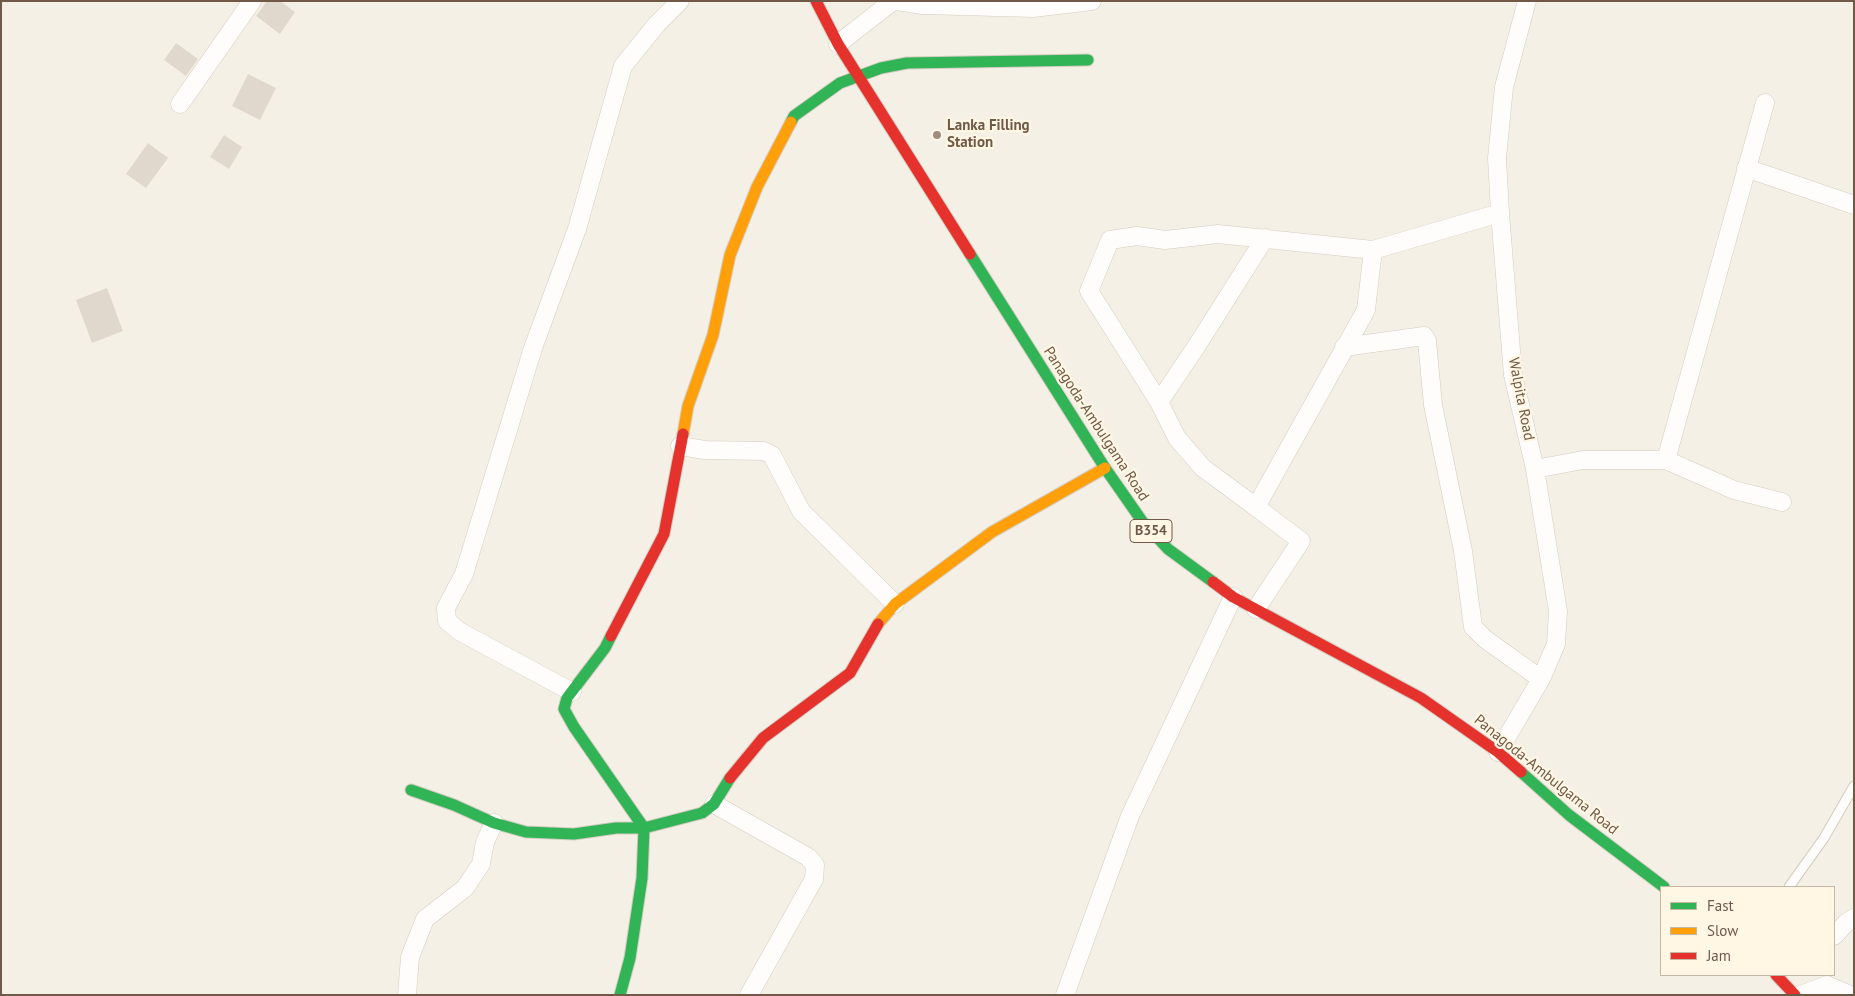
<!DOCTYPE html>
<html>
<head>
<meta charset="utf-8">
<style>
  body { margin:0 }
  #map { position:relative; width:1855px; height:996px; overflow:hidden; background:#f5f0e5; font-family:"PT Sans",sans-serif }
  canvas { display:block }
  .frame { position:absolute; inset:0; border:2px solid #715947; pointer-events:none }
  .legend { position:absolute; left:1660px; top:886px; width:175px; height:90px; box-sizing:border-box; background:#fff6e4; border:1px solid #c6b7a5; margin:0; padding:6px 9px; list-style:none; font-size:15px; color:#715947 }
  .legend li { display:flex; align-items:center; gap:10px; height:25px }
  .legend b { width:25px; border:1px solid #c6b7a5 }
</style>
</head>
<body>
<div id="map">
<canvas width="1855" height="996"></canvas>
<div class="frame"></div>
<ul class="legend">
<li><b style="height:6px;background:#30b455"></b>Fast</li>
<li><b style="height:6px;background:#ff9f0a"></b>Slow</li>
<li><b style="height:6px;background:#e5322d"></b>Jam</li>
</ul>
</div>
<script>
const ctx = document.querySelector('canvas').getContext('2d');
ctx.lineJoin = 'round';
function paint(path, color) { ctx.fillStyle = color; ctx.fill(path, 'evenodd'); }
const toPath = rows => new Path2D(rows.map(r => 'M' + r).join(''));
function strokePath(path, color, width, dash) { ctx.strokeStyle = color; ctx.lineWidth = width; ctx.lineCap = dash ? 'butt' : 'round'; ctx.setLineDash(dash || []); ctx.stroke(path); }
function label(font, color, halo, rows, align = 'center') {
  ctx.font = font + ' "PT Sans",sans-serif'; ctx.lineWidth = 4.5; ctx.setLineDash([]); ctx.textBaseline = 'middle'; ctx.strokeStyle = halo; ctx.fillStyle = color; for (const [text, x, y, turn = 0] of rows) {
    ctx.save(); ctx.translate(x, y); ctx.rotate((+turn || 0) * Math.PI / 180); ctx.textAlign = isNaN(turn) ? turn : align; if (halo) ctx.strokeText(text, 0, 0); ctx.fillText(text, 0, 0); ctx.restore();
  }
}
paint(toPath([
  [267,1,280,1,295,12,280,34,256,16],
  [176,43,198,59,186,76,164,60],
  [248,74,276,88,260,120,232,106],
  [224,135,242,147,229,169,210,157],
  [148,143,168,158,146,188,126,174],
  [107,288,123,331,92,343,76,300]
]), '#e1d8cd');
const lane = toPath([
  [1789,887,1824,838,1854,786]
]);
const street = toPath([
  [897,1,923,5,1033,8,1092,1],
  [838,44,893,1],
  [180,104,252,1],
  [1746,168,1854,205],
  [1344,347,1424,336,1427,341,1433,405,1463,551,1473,627,1485,639,1541,679],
  [1159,402,1196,347,1265,238],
  [680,446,705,450,764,451,772,455,801,511,895,604],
  [1666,460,1765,103],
  [1535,469,1583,460,1666,460,1734,490,1782,502],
  [1256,507,1203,468,1177,438,1159,402,1089,291,1110,240,1137,236,1165,240,1218,234,1373,250],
  [1256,609,1301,541,1256,507,1366,310,1373,250,1500,213],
  [572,692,459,631,447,621,446,608,464,574,533,348,577,229,623,66,657,24,680,1],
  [1498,752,1541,679,1556,644,1558,611,1535,469,1513,375,1500,213,1497,158,1504,87,1527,1],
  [714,804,808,857,815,865,814,879,749,995],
  [1834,936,1846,923,1854,918],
  [407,995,410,957,425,919,465,888,481,864,485,842,494,823],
  [1065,995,1130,816,1233,597],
  [1801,995,1827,985,1850,995]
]);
const fast = toPath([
  [791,122,794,116,840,83,881,68,907,63,1088,60],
  [970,254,1105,468,1142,521,1168,549,1213,582],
  [611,636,605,648,567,698,564,709,574,727,644,828,642,878,630,958,620,995],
  [1521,772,1569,815,1664,887],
  [411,790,454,805,494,823,526,832,574,834,616,828,644,828,702,813,714,804,730,778]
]);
const slow = toPath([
  [683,434,688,406,713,335,730,255,757,187,791,122],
  [878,624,895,604,992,532,1105,468]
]);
const jam = toPath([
  [816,1,838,44,970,254],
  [1213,582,1233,597,1421,698,1498,752,1521,772],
  [611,636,664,534,683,434],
  [730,778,763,738,850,673,878,624],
  [1776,975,1795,995]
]);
strokePath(lane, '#d3cbc0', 11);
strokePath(street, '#d3cbc0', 19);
strokePath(fast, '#d5ccc2', 13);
strokePath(slow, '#d5ccc2', 13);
strokePath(jam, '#d5ccc2', 13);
strokePath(lane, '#fefdfb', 9);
strokePath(street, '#fefdfb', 18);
strokePath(fast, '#30b455', 11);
strokePath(slow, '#ff9f0a', 11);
strokePath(jam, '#e5322d', 11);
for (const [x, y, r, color] of [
  [937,135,5,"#9f8e7e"]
]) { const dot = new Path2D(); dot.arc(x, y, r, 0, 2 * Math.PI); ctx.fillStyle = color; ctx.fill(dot); strokePath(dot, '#fff6e4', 2); }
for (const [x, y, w] of [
  [1151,531,42]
]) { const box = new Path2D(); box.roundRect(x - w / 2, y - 11.5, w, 23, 4); ctx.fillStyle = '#fff6e4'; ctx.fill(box); strokePath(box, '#715947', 1); }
label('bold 14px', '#715947', null, [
  ["B354",1151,531]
]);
label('bold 15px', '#715947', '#fff6e4', [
  ["Lanka Filling",947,126],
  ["Station",947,143]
], 'left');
label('15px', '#715947', '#fff6e4', [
  ["Walpita Road",1521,399,79],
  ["Panagoda-Ambulgama Road",1096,424,57],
  ["Panagoda-Ambulgama Road",1546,775,39]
]);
</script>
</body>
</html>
